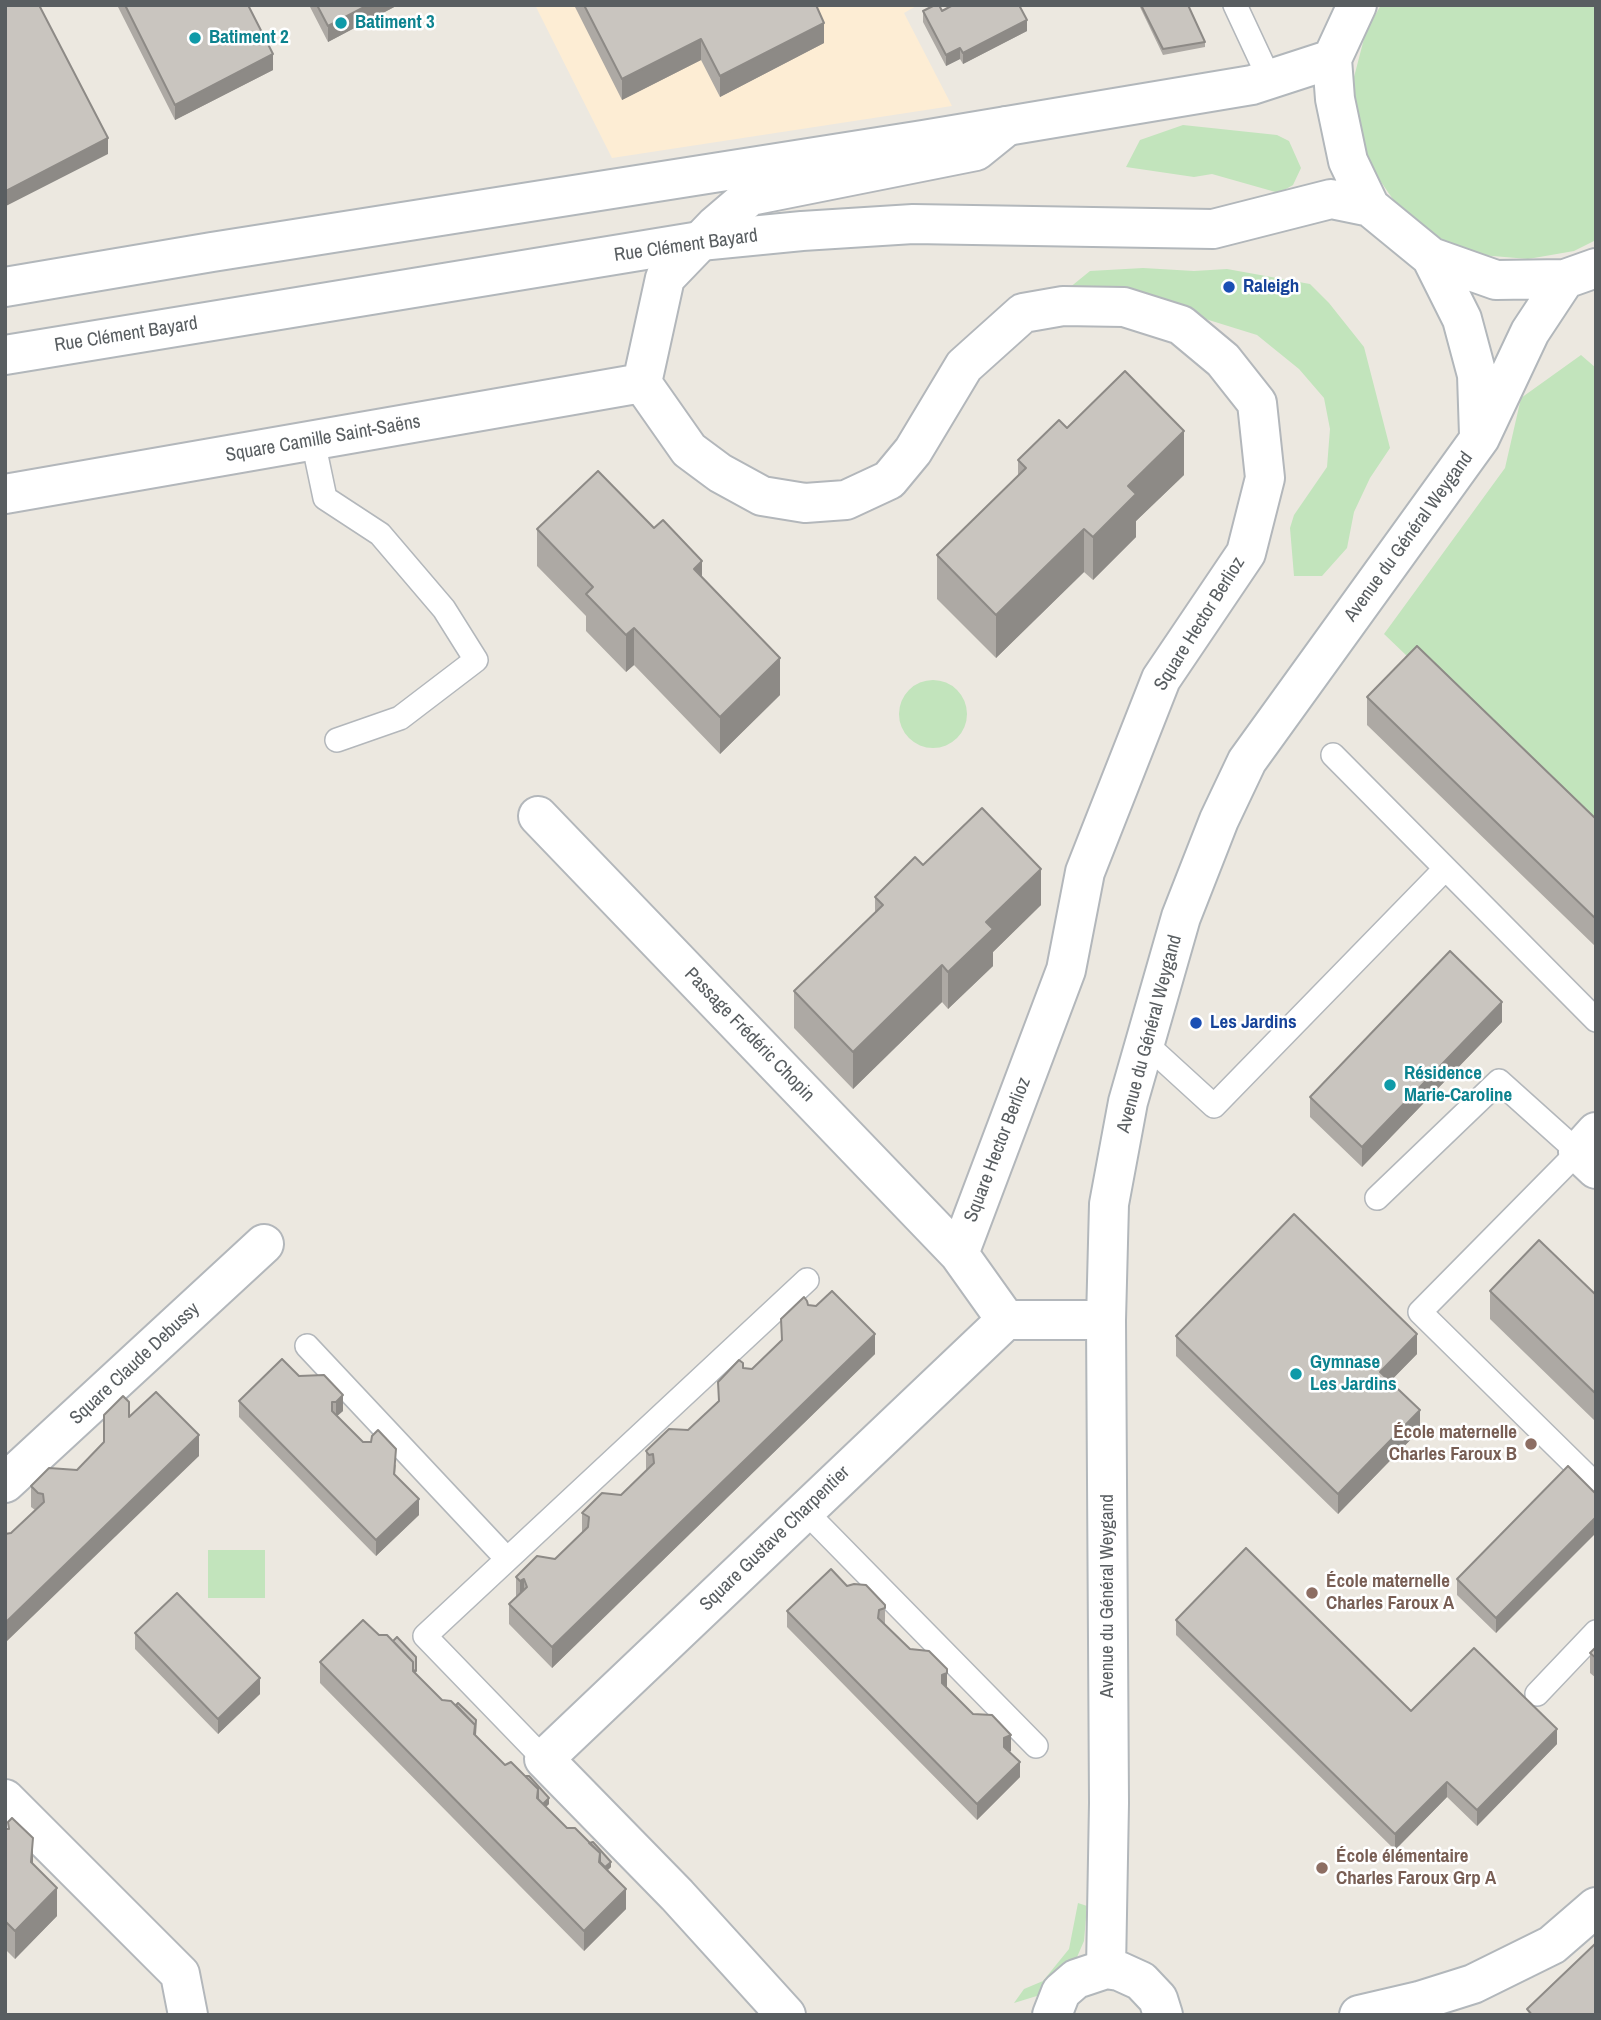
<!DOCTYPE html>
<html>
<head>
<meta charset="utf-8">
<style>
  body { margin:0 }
  #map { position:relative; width:1601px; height:2020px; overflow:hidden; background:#ece8e0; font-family:"Archivo Narrow",sans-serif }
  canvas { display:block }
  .frame { position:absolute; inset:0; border:7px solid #595e61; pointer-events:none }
</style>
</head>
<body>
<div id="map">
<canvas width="1601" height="2020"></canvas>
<div class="frame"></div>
</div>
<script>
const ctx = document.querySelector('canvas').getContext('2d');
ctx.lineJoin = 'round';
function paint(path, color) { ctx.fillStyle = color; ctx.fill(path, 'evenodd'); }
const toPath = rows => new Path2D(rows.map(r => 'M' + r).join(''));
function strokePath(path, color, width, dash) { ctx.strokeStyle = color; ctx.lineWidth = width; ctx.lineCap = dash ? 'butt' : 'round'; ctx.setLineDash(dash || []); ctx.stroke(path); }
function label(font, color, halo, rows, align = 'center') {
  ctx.font = font + ' "Archivo Narrow",sans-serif'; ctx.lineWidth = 5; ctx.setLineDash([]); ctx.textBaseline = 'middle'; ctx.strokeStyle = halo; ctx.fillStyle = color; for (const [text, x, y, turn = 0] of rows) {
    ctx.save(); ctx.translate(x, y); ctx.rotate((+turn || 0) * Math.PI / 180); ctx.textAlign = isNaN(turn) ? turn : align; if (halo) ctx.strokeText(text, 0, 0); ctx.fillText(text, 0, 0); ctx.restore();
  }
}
paint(toPath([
  [535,5,918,5,904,13,952,106,612,158]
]), '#fdedd4');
paint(toPath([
  [1381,5,1596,5,1596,240,1574,251,1528,259,1481,255,1436,237,1399,208,1372,169,1356,125,1354,77,1366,31],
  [1183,125,1277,135,1289,141,1301,168,1293,185,1279,193,1212,174,1194,177,1126,167,1140,140],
  [1143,268,1194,271,1227,269,1310,284,1329,303,1364,347,1390,448,1370,478,1354,512,1347,548,1322,576,1294,576,1290,528,1294,515,1327,467,1330,429,1324,398,1299,369,1257,335,1154,303,1058,297,1090,271],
  [1581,355,1596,368,1596,837,1384,634,1505,468,1521,398],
  '899 714a34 34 0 1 1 68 0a34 34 0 1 1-68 0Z',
  [208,1550,265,1550,265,1598,208,1598],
  [1078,1903,1087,1906,1084,1941,1074,1964,1040,1995,1014,2003,1024,1989,1043,1981,1069,1949]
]), '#c2e4bc');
const lane = toPath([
  [1235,5,1270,80],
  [313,441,325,498,380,534,444,609,476,660,400,718,337,740],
  [1333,755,1596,1020],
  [1145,1043,1214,1106,1445,869],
  [1377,1198,1499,1081,1578,1152,1420,1312,1596,1485],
  [307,1346,507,1559],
  [805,1511,1036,1746],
  [1537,1694,1596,1632],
  [544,1759,425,1636,807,1280]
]);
const street = toPath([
  [5,494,642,383],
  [538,816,959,1254,1006,1320,1106,1320],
  [1596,1132,1578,1152,1596,1169],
  [959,1254,1066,970,1085,872,1161,679,1246,553,1265,478,1257,403,1223,360,1181,325,1124,307,1063,306,1023,313,964,366,913,451,889,480,846,500,805,503,762,496,720,473,689,450,642,383,665,278,715,226,750,196,976,151,1007,126],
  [5,1483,264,1244],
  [5,1799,180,1974,188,2015],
  [786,2015,677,1895,544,1759,1006,1320]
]);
const secondary = toPath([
  [1357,5,1332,59,1335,99,1348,161,1370,207,1431,257,1496,280,1565,279,1596,268],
  [1431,257,1462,319,1477,375,1479,435],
  [5,287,212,252,923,140,1252,85,1332,59],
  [5,355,700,241,802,231,913,224,1213,229,1331,199,1370,207],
  [1106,1969,1109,1803,1106,1320,1109,1204,1128,1102,1181,917,1219,820,1247,761,1480,438,1530,332,1565,279],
  [1052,2015,1061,1992,1076,1979,1106,1969,1119,1971,1141,1981,1158,1999,1163,2015],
  [1359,2015,1419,2001,1473,1984,1552,1945,1596,1907]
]);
strokePath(lane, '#b3b7bb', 26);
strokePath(street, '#b3b7bb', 42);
strokePath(secondary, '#b2b7bb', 42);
strokePath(lane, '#fff', 23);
strokePath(street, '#fff', 38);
strokePath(secondary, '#fff', 38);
paint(toPath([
  [117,5,248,5,273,70,175,120],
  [309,5,398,5,328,42],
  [574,5,709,5,710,6,824,43,720,97,701,60,622,100],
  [1139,5,1188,5,1205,42,1205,47,1163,55],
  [923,11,942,11,1027,31,963,64,960,59,946,66,923,22],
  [1067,428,1184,475,1136,521,1136,537,1093,580,1084,572,996,658,937,599,937,555,1018,476,1018,460],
  [537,529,702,577,780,695,720,754,634,665,626,672,586,631,586,616,537,566],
  [1367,697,1596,819,1596,947,1367,725],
  [923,865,1041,905,993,952,993,966,948,1009,942,1002,853,1089,794,1028,794,991,875,913,875,897],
  [1502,1022,1362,1167,1310,1117,1310,1097],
  [1490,1291,1596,1295,1596,1422,1490,1319],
  [808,1305,875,1354,552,1668,509,1624,509,1604,516,1597,516,1577,555,1559,582,1533,582,1513,621,1495,646,1471,646,1451,688,1430,718,1401,743,1369,752,1369,781,1341,781,1319],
  [1176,1336,1417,1354,1390,1381,1420,1430,1338,1514,1176,1356],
  [324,1375,343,1411,337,1416,363,1442,396,1465,395,1475,419,1515,376,1556,239,1417,239,1401,299,1376],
  [129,1417,199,1456,11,1533,35,1510,31,1507,31,1486,77,1470],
  [1596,1494,1496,1633,1457,1595,1457,1579],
  [847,1586,885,1605,885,1624,973,1714,1011,1751,1009,1752,1020,1777,977,1820,787,1627,787,1611],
  [1176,1620,1411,1711,1557,1744,1477,1826,1447,1797,1395,1850,1176,1635],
  [135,1633,260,1694,218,1734,135,1649],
  [379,1635,393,1641,416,1657,416,1674,505,1765,549,1804,546,1807,567,1828,611,1867,608,1870,626,1909,584,1951,320,1683,320,1662],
  [1596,1647,1596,1678,1590,1673,1590,1653],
  [8,1822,33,1865,57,1916,15,1959,5,1949,5,1829,8,1829]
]), '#ada9a4');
paint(toPath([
  [368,5,398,5,328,42,328,26],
  [1027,20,1027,31,963,64,963,53],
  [824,23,824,43,720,97,720,76],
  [701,39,701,60,622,100,622,79],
  [960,48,960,59,946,66,946,55],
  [273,54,273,70,175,120,175,105],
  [108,138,108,154,6,206,6,191],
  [1184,431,1184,475,1136,521,1136,537,1093,580,1093,537,1128,486],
  [1084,529,1084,572,996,658,996,615],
  [702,561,702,598,694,569],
  [634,628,634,665,626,672,626,635],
  [780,658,780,695,720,754,720,717],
  [1041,869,1041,905,993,952,993,966,948,1009,948,972,986,922],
  [942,965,942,1002,853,1089,853,1052],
  [1502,1002,1502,1022,1362,1167,1362,1147],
  [875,1334,875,1354,552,1668,552,1647],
  [1417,1334,1417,1354,1380,1392,1380,1372],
  [343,1395,343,1411,336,1417,336,1402],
  [1420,1410,1420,1430,1338,1514,1338,1494],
  [199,1435,199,1456,5,1643,5,1623],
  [419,1499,419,1515,376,1556,376,1540],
  [1596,1517,1596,1533,1496,1633,1496,1618],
  [524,1579,524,1600,520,1601,520,1581],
  [947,1673,947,1688,942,1691,942,1675],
  [260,1678,260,1694,218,1734,218,1719],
  [1557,1729,1557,1744,1477,1826,1477,1810],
  [1011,1735,1011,1751,1004,1754,1004,1738],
  [1020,1762,1020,1777,977,1820,977,1804],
  [1447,1782,1447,1797,1395,1850,1395,1834],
  [549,1798,549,1804,542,1810,542,1805],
  [33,1838,33,1866,31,1862],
  [611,1862,611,1867,603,1874,603,1869],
  [57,1888,57,1916,15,1959,15,1931],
  [626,1889,626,1909,584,1951,584,1931]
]), '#8d8a86');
const building = toPath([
  [5,5,39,5,108,138,6,191,5,5],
  [125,5,248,5,273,54,175,105,125,5],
  [317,5,368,5,328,26,317,5],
  [584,5,709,5,710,6,712,5,816,5,824,23,720,76,701,39,622,79,584,5],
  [935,5,939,5,942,11,953,5,1019,5,1027,20,963,53,960,48,946,55,923,11,935,5],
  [1141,5,1188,5,1205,42,1163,49,1141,5],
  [1125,371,1184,431,1128,486,1136,494,1093,537,1084,529,996,615,937,555,1026,468,1018,460,1059,420,1067,428,1125,371],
  [598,471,654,528,663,520,702,561,694,569,780,658,720,717,634,628,626,635,586,594,593,587,537,529,598,471],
  [1417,646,1596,819,1596,919,1367,697,1417,646],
  [982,808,1041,869,986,922,993,929,948,972,942,965,853,1052,794,991,883,905,875,897,915,857,923,865,982,808],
  [1450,951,1502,1002,1362,1147,1310,1097,1450,951],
  [1294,1214,1417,1334,1380,1372,1420,1410,1338,1494,1176,1336,1294,1214],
  [1539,1240,1596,1295,1596,1394,1490,1291,1539,1240],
  [832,1291,875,1334,552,1647,509,1604,527,1587,524,1579,520,1581,516,1577,537,1556,555,1559,588,1527,589,1517,582,1513,602,1493,621,1495,654,1463,653,1454,649,1455,646,1451,669,1429,688,1430,719,1401,718,1382,739,1360,743,1363,743,1368,752,1369,782,1340,781,1319,804,1297,807,1301,808,1305,816,1306,832,1291],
  [282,1359,299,1376,324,1375,343,1395,336,1402,332,1402,332,1411,363,1442,371,1442,372,1436,378,1430,396,1449,394,1474,419,1499,376,1540,239,1401,282,1359],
  [156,1392,199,1435,5,1623,5,1534,11,1533,44,1502,43,1494,38,1493,31,1486,49,1468,77,1470,104,1442,104,1415,123,1396,129,1402,129,1417,156,1392],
  [1568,1466,1596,1494,1596,1517,1496,1618,1457,1579,1568,1466],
  [1246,1548,1411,1711,1474,1648,1557,1729,1477,1810,1447,1782,1395,1834,1176,1620,1246,1548],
  [831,1569,847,1586,854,1584,866,1585,885,1605,885,1608,879,1610,878,1618,910,1649,929,1651,947,1669,947,1673,942,1675,942,1683,973,1714,992,1715,1011,1735,1004,1738,1004,1747,1020,1762,977,1804,787,1611,831,1569],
  [177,1593,260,1678,218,1719,135,1633,177,1593],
  [363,1620,379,1635,387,1635,413,1662,413,1671,442,1700,451,1701,475,1725,474,1734,505,1765,511,1762,538,1789,537,1798,567,1828,575,1828,600,1853,599,1862,626,1889,584,1931,320,1662,363,1620],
  [397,1637,416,1657,416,1671,413,1670,413,1662,393,1641,397,1637],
  [1596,1647,1596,1658,1590,1653,1596,1647],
  [458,1703,476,1720,475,1735,475,1725,456,1705,458,1703],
  [525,1776,529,1776,549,1798,543,1804,538,1799,538,1789,525,1776],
  [12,1818,33,1838,31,1862,57,1888,15,1931,5,1921,5,1829,9,1829,8,1822,12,1818],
  [593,1842,611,1862,605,1867,600,1862,600,1853,589,1843,593,1842],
  [1596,1943,1596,2015,1532,2015,1527,2009,1596,1943]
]);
paint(building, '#c9c5bf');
strokePath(building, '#8d8a86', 2);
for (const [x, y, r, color] of [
  [341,23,7,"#0f9aa8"],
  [195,38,7,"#0f9aa8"],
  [1229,287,7,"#1a4fb4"],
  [1196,1023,7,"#1a4fb4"],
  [1390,1085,7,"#0f9aa8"],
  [1296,1374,7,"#0f9aa8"],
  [1531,1444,7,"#8d6e63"],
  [1312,1593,7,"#8d6e63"],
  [1322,1868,7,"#8d6e63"]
]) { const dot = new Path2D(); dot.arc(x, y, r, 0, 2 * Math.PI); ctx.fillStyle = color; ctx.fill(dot); strokePath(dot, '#fff', 2.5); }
label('bold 19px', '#0d838f', '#fff', [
  ["Batiment 3",355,23],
  ["Batiment 2",209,38],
  ["Résidence",1404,1074],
  ["Marie-Caroline",1404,1096],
  ["Gymnase",1310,1363],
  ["Les Jardins",1310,1385]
], 'left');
label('19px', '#595e61', '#fff', [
  ["Rue Clément Bayard",686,246,-8],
  ["Rue Clément Bayard",126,335,-9],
  ["Square Camille Saint-Saëns",323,439,-10],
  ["Avenue du Général Weygand",1409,537,-54],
  ["Square Hector Berlioz",1200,624,-58],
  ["Avenue du Général Weygand",1150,1034,-75],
  ["Passage Frédéric Chopin",749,1035,46],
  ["Square Hector Berlioz",998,1150,-69],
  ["Square Claude Debussy",135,1364,-43],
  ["Square Gustave Charpentier",775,1539,-44],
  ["Avenue du Général Weygand",1108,1596,-90]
]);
label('bold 19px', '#164399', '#fff', [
  ["Raleigh",1243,287],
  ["Les Jardins",1210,1023]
], 'left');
label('bold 19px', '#785e54', '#fff', [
  ["École maternelle",1517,1433,"right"],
  ["Charles Faroux B",1517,1455,"right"],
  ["École maternelle",1326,1582],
  ["Charles Faroux A",1326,1604],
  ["École élémentaire",1336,1857],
  ["Charles Faroux Grp A",1336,1879]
], 'left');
</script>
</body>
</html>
